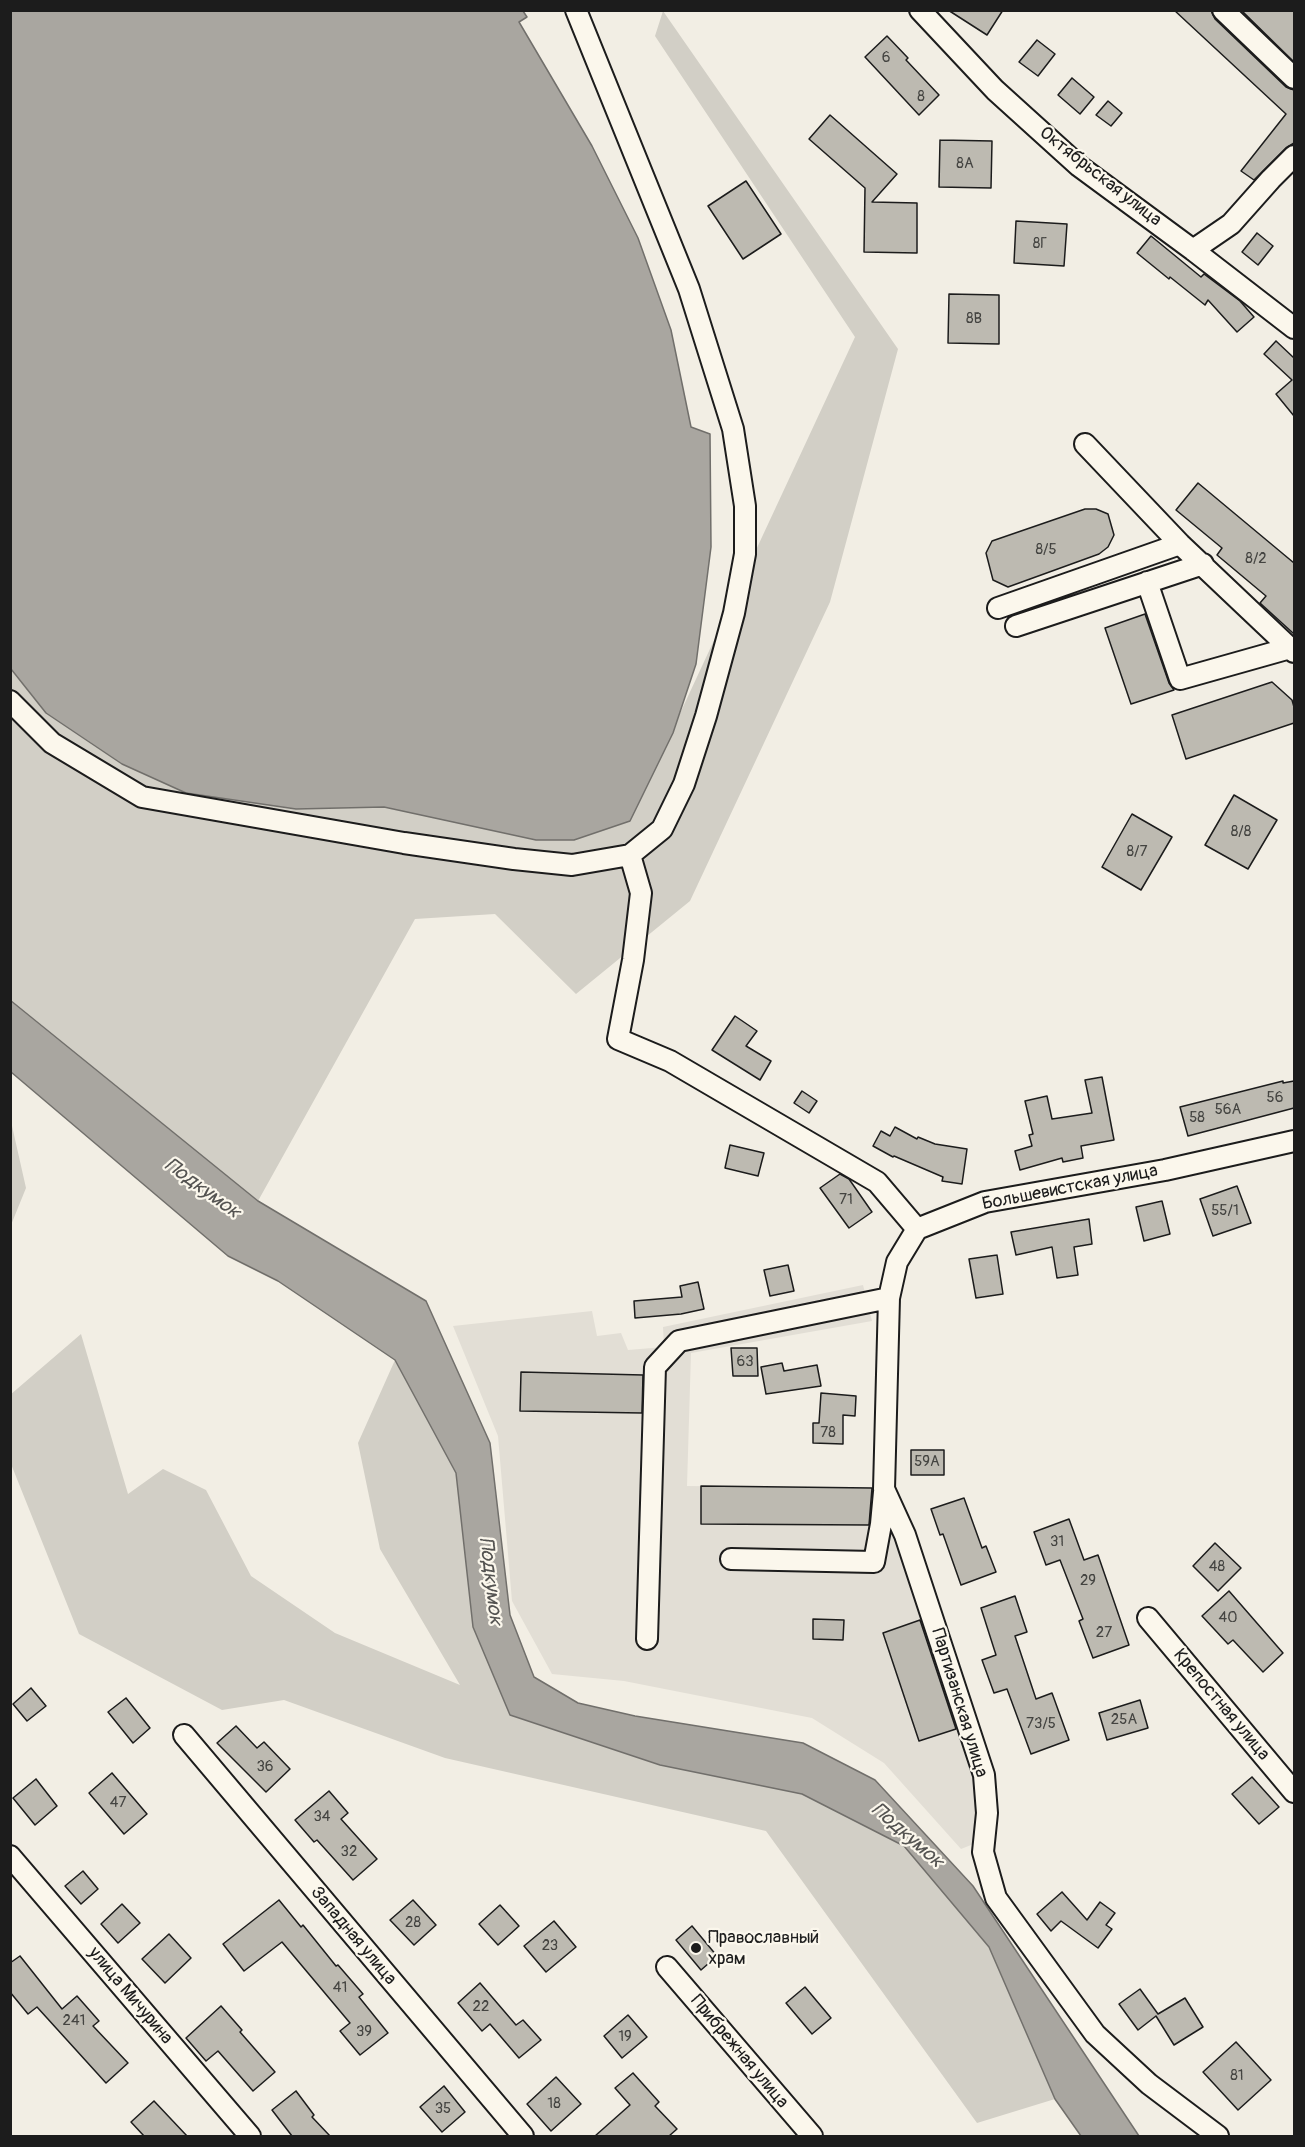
<!DOCTYPE html>
<html>
<head>
<meta charset="utf-8">
<style>
  body { margin:0 }
  #map { position:relative; width:1305px; height:2147px; overflow:hidden; background:#f2eee4; font-family:Pangolin,sans-serif }
  canvas { display:block }
  .frame { position:absolute; inset:0; border:12px solid #1c1c1c; pointer-events:none }
</style>
</head>
<body>
<div id="map">
<canvas width="1305" height="2147"></canvas>
<div class="frame"></div>
</div>
<script>
const ctx = document.querySelector('canvas').getContext('2d');
ctx.lineJoin = 'round';
function paint(path, color) { ctx.fillStyle = color; ctx.fill(path, 'evenodd'); }
const toPath = rows => new Path2D(rows.map(r => 'M' + r).join(''));
function strokePath(path, color, width, dash) { ctx.strokeStyle = color; ctx.lineWidth = width; ctx.lineCap = dash ? 'butt' : 'round'; ctx.setLineDash(dash || []); ctx.stroke(path); }
function label(font, color, halo, rows, align = 'center') {
  ctx.font = font + ' Pangolin,sans-serif'; ctx.lineWidth = 4.5; ctx.setLineDash([]); ctx.textBaseline = 'middle'; ctx.strokeStyle = halo; ctx.fillStyle = color; for (const [text, x, y, turn = 0] of rows) {
    ctx.save(); ctx.translate(x, y); ctx.rotate((+turn || 0) * Math.PI / 180); ctx.textAlign = isNaN(turn) ? turn : align; if (halo) ctx.strokeText(text, 0, 0); ctx.fillText(text, 0, 0); ctx.restore();
  }
}
paint(toPath([
  [863,1285,872,1321,691,1353,687,1486,873,1488,873,1525,908,1525,979,1757,976,1843,961,1849,884,1763,812,1718,624,1681,552,1674,512,1601,498,1436,453,1326,592,1311,597,1336,621,1333,628,1350,664,1347,663,1327]
]), '#e2ded5');
paint(toPath([
  [663,11,898,349,830,602,690,901,576,994,495,914,415,919,258,1201,11,1000,10,669,46,713,122,764,296,809,384,807,536,840,630,821,855,337,655,36],
  [10,1117,26,1188,11,1225,10,1225],
  [81,1334,128,1494,163,1469,206,1490,251,1576,335,1633,460,1685,380,1549,358,1443,395,1360,456,1473,473,1627,510,1715,660,1765,802,1794,905,1846,989,1947,1055,2099,977,2123,766,1831,445,1758,284,1700,222,1710,79,1634,11,1464,10,1395]
]), '#d2cfc6');
const water = toPath([
  [10,11,523,11,527,17,519,22,592,146,638,238,671,330,691,427,710,434,711,547,696,664,673,733,630,821,574,840,536,840,384,807,296,809,186,793,122,764,46,713,11,669,10,11],
  [10,1000,258,1201,426,1301,490,1443,510,1615,534,1677,578,1703,635,1716,803,1743,875,1780,973,1886,1139,2136,1081,2136,1055,2099,989,1947,904,1846,802,1794,660,1765,510,1715,473,1627,456,1473,395,1360,278,1281,228,1256,11,1072,10,1000]
]);
paint(water, '#a9a6a0');
strokePath(water, '#716f6b', 1.5);
const building = toPath([
  [948,10,1003,10,987,35,948,10],
  [1174,10,1211,10,1215,19,1286,87,1294,90,1294,143,1286,148,1254,180,1241,171,1286,114,1174,10],
  [1241,10,1294,10,1294,62,1241,10],
  [887,36,908,58,906,60,939,95,919,115,865,57,887,36],
  [1037,40,1055,54,1038,76,1019,62,1037,40],
  [1072,78,1094,97,1080,114,1058,95,1072,78],
  [1108,101,1122,113,1111,126,1096,115,1108,101],
  [830,115,897,174,872,202,917,203,917,253,864,252,865,188,809,139,830,115],
  [940,140,992,141,991,188,939,187,940,140],
  [746,181,781,234,743,259,708,206,746,181],
  [1016,221,1067,224,1064,266,1014,263,1016,221],
  [1257,233,1273,246,1258,265,1242,252,1257,233],
  [1151,236,1201,277,1204,274,1240,301,1254,317,1237,332,1208,300,1205,305,1170,277,1169,279,1137,253,1151,236],
  [949,294,999,295,999,344,948,343,949,294],
  [1276,341,1294,358,1294,416,1276,394,1292,380,1264,354,1276,341],
  [1198,483,1294,563,1294,634,1260,603,1266,596,1217,555,1222,548,1176,510,1198,483],
  [1085,509,1096,509,1108,514,1114,535,1108,547,1099,554,1008,587,993,580,986,553,992,541,1085,509],
  [1145,614,1169,683,1174,690,1131,704,1105,628,1145,614],
  [1272,682,1292,700,1294,707,1294,723,1186,759,1172,715,1272,682],
  [1234,795,1277,820,1248,869,1205,845,1234,795],
  [1132,814,1172,837,1141,890,1102,867,1132,814],
  [735,1016,757,1031,746,1046,771,1061,760,1080,712,1050,735,1016],
  [1102,1077,1114,1140,1081,1146,1083,1158,1063,1162,1062,1158,1020,1170,1015,1151,1032,1146,1029,1135,1033,1134,1025,1101,1047,1096,1052,1119,1092,1113,1085,1080,1102,1077],
  [1283,1081,1283,1083,1294,1081,1294,1108,1188,1136,1180,1107,1283,1081],
  [802,1091,817,1101,809,1113,794,1103,802,1091],
  [895,1127,917,1139,918,1137,935,1144,967,1149,962,1184,942,1181,943,1177,894,1156,893,1157,873,1146,881,1131,890,1136,895,1127],
  [730,1145,764,1153,758,1176,725,1168,730,1145],
  [840,1174,849,1179,872,1212,849,1228,820,1188,840,1174],
  [1237,1186,1251,1223,1213,1236,1200,1199,1237,1186],
  [1162,1201,1170,1234,1144,1241,1136,1207,1162,1201],
  [1089,1219,1092,1244,1074,1247,1078,1275,1057,1278,1052,1247,1016,1255,1011,1232,1089,1219],
  [997,1255,1003,1294,976,1298,969,1259,997,1255],
  [788,1265,794,1291,770,1296,764,1270,788,1265],
  [698,1282,704,1309,681,1314,635,1318,634,1301,682,1297,680,1286,698,1282],
  [731,1348,757,1348,758,1376,733,1376,731,1348],
  [782,1363,784,1371,817,1365,821,1386,766,1394,761,1367,782,1363],
  [521,1372,643,1375,642,1413,520,1411,521,1372],
  [821,1393,856,1396,855,1416,843,1415,843,1444,813,1443,813,1423,819,1423,821,1393],
  [911,1450,944,1450,944,1475,911,1475,911,1450],
  [701,1486,872,1488,869,1525,701,1524,701,1486],
  [964,1498,982,1548,986,1546,996,1572,961,1585,943,1534,940,1535,931,1509,964,1498],
  [1069,1519,1084,1560,1098,1555,1129,1645,1093,1658,1079,1621,1083,1619,1060,1560,1046,1565,1034,1532,1069,1519],
  [1215,1543,1241,1568,1218,1591,1193,1566,1215,1543],
  [1229,1591,1283,1653,1263,1672,1233,1640,1228,1644,1202,1616,1229,1591],
  [1015,1596,1027,1632,1015,1636,1036,1699,1052,1693,1069,1740,1031,1754,1007,1689,994,1693,982,1660,996,1655,981,1608,1015,1596],
  [813,1619,844,1620,843,1640,813,1639,813,1619],
  [920,1620,956,1729,919,1741,883,1633,920,1620],
  [31,1688,46,1706,27,1721,13,1704,31,1688],
  [126,1698,150,1728,133,1743,108,1712,126,1698],
  [1140,1700,1148,1728,1107,1740,1099,1713,1140,1700],
  [236,1726,257,1748,264,1742,290,1769,266,1792,217,1743,236,1726],
  [112,1773,147,1814,124,1834,89,1793,112,1773],
  [1252,1777,1279,1807,1259,1824,1232,1794,1252,1777],
  [36,1779,57,1806,35,1825,13,1798,36,1779],
  [329,1791,348,1813,341,1819,377,1859,353,1880,317,1840,314,1842,295,1820,329,1791],
  [83,1871,98,1889,81,1904,65,1886,83,1871],
  [1062,1892,1087,1920,1100,1902,1115,1913,1106,1925,1112,1929,1098,1948,1061,1921,1051,1931,1037,1914,1062,1892],
  [279,1900,301,1927,303,1925,336,1966,338,1965,363,1994,359,1997,388,2033,360,2055,340,2031,350,2023,282,1942,244,1971,223,1944,279,1900],
  [413,1900,436,1925,414,1945,390,1920,413,1900],
  [122,1904,140,1923,118,1943,101,1924,122,1904],
  [500,1905,519,1926,498,1945,479,1924,500,1905],
  [554,1921,576,1947,546,1972,524,1946,554,1921],
  [692,1926,717,1956,701,1970,676,1940,692,1926],
  [169,1934,191,1958,165,1983,142,1959,169,1934],
  [20,1956,62,2009,77,1996,99,2021,93,2026,128,2063,106,2083,37,2007,28,2014,10,1992,10,1963,20,1956],
  [480,1983,516,2025,523,2020,541,2040,519,2058,490,2024,482,2031,458,2003,480,1983],
  [805,1987,831,2018,812,2034,786,2003,805,1987],
  [1140,1989,1158,2014,1185,1998,1203,2027,1174,2045,1156,2016,1138,2030,1119,2004,1140,1989],
  [221,2006,242,2030,240,2032,275,2072,253,2091,218,2051,206,2061,186,2038,221,2006],
  [628,2015,647,2037,622,2058,604,2036,628,2015],
  [1236,2042,1271,2080,1238,2110,1203,2072,1236,2042],
  [633,2073,659,2102,655,2106,677,2129,669,2136,595,2136,630,2105,615,2088,633,2073],
  [556,2077,581,2104,551,2131,527,2104,556,2077],
  [444,2086,465,2112,442,2132,420,2107,444,2086],
  [296,2091,314,2115,312,2117,330,2136,292,2136,272,2110,296,2091],
  [154,2101,187,2136,144,2136,131,2122,154,2101]
]);
paint(building, '#bdbab1');
strokePath(building, '#1c1c1c', 1.5);
const minor = toPath([
  [920,10,995,90,1079,166,1193,250,1294,328],
  [1223,10,1294,78],
  [1193,250,1231,224,1271,179,1294,156],
  [1085,444,1180,544,1294,652],
  [1147,582,1180,679,1290,648],
  [998,608,1180,544],
  [1016,626,1203,564],
  [10,701,52,743,142,797,404,843,514,859,572,865,630,855,662,829,684,784,706,716,734,613,745,554,745,506,733,429,689,289,576,10],
  [630,855,641,893,633,960,618,1039,670,1061,877,1182,917,1229],
  [917,1229,897,1262,889,1298,884,1489,905,1535,984,1775,987,1813,983,1852,996,1898,1095,2034,1149,2084,1218,2136],
  [917,1229,985,1202,1165,1170,1294,1141],
  [731,1559,874,1562,881,1524,884,1492],
  [1148,1618,1294,1792],
  [647,1639,655,1367,679,1341,889,1298],
  [184,1735,523,2136],
  [10,1856,250,2136],
  [667,1967,812,2136]
]);
strokePath(minor, '#1c1c1c', 24);
strokePath(minor, '#fbf7ec', 20);
for (const [x, y, r, color] of [
  [696,1948,6,"#1c1c1c"]
]) { const dot = new Path2D(); dot.arc(x, y, r, 0, 2 * Math.PI); ctx.fillStyle = color; ctx.fill(dot); strokePath(dot, '#fbf7ec', 2); }
label('15px', '#444441', null, [
  ["6",886,58],
  ["8",921,97],
  ["8А",965,164],
  ["8Г",1040,244],
  ["8В",974,319],
  ["8/5",1046,550],
  ["8/2",1256,559],
  ["8/8",1241,832],
  ["8/7",1137,852],
  ["56",1275,1098],
  ["56А",1228,1110],
  ["58",1197,1118],
  ["71",846,1200],
  ["55/1",1225,1211],
  ["63",745,1362],
  ["78",828,1433],
  ["59А",927,1462],
  ["31",1057,1542],
  ["48",1217,1567],
  ["29",1088,1581],
  ["40",1228,1618],
  ["27",1104,1633],
  ["25А",1124,1720],
  ["73/5",1041,1724],
  ["36",265,1767],
  ["47",118,1803],
  ["34",322,1817],
  ["32",349,1852],
  ["28",413,1923],
  ["23",550,1946],
  ["41",340,1988],
  ["22",481,2007],
  ["241",74,2021],
  ["39",364,2032],
  ["19",625,2037],
  ["81",1237,2076],
  ["18",554,2104],
  ["35",443,2109]
]);
label('18px', '#1c1c1c', '#fbf7ec', [
  ["Октябрьская улица",1100,177,38],
  ["Большевистская улица",1070,1188,-11],
  ["Партизанская улица",959,1703,73],
  ["Крепостная улица",1221,1705,50],
  ["Западная улица",353,1936,50],
  ["улица Мичурина",130,1996,50],
  ["Прибрежная улица",739,2052,50]
]);
label('18px', '#1c1c1c', '#fbf7ec', [
  ["Православный",708,1938],
  ["храм",708,1959]
], 'left');
label('italic 20px', '#545351', '#fbf7ec', [
  ["Подкумок",202,1189,36],
  ["Подкумок",490,1581,83],
  ["Подкумок",907,1836,41]
]);
</script>
</body>
</html>
